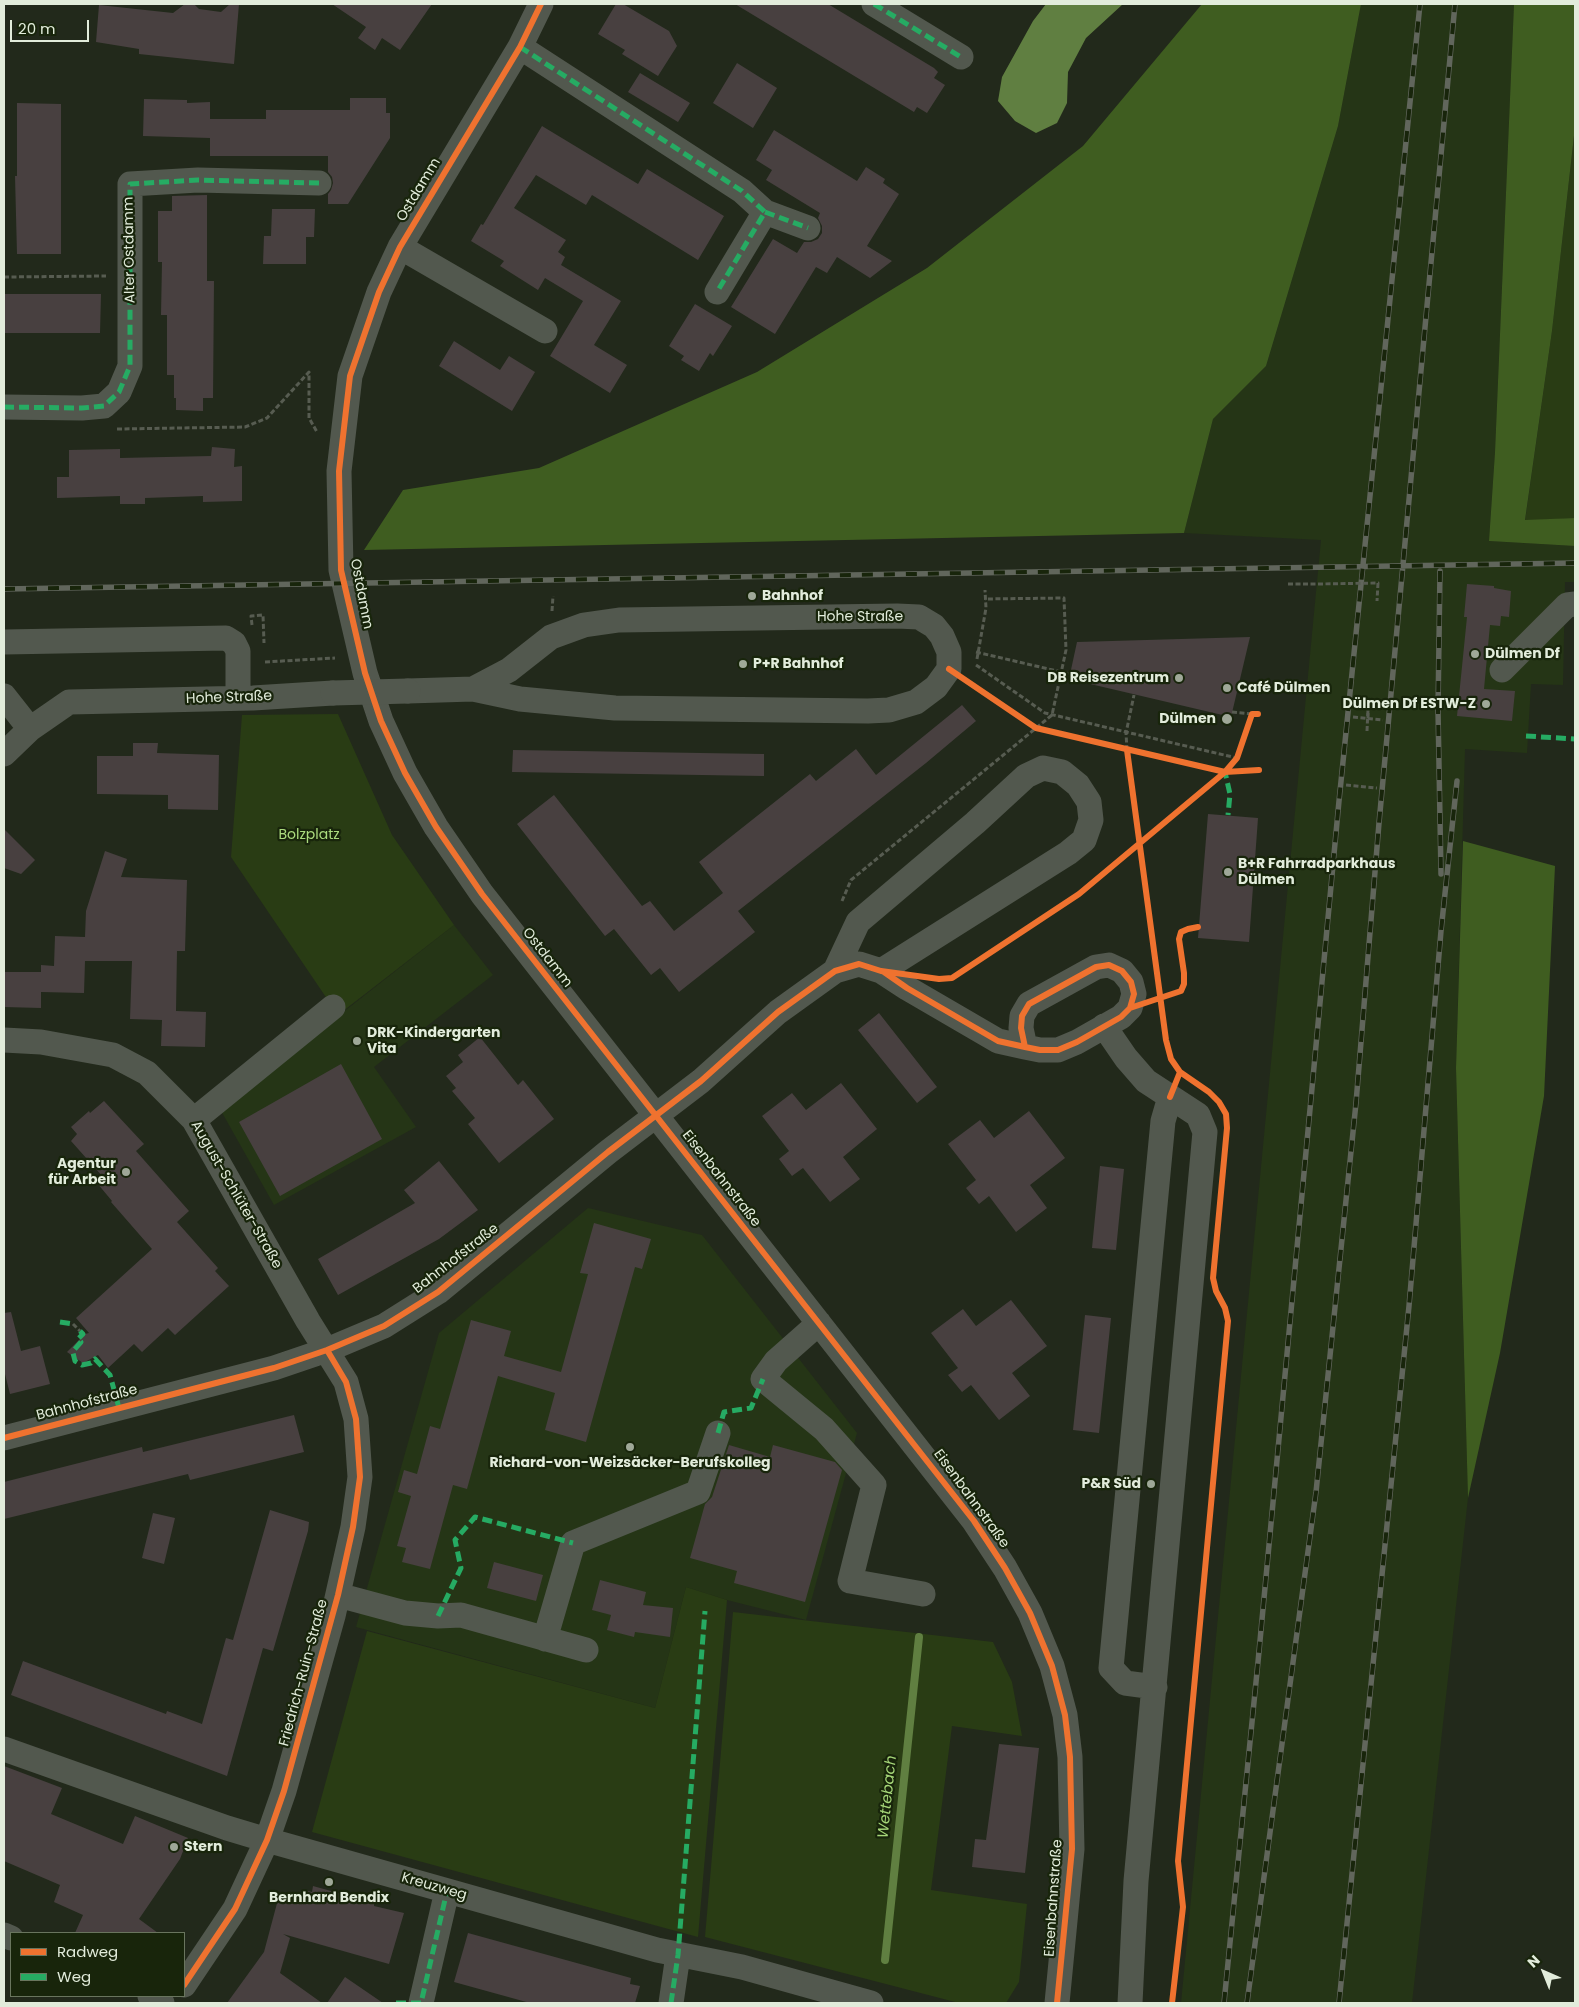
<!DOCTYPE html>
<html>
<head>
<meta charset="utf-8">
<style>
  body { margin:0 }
  #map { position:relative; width:1579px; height:2007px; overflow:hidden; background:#22291b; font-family:Poppins,sans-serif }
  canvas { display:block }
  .frame { position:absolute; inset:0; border:5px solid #e2ecdb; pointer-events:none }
  .legend { position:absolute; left:10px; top:1932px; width:175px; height:65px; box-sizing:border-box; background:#18250b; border:1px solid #69755e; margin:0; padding:6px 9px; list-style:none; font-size:15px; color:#e2ecdb }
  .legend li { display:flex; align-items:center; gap:10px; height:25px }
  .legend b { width:25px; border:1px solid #69755e }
  .north { position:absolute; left:1519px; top:1947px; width:50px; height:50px; -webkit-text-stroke:4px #18250b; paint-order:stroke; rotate:316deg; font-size:14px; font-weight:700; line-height:20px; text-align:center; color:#e2ecdb }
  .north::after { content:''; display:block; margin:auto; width:18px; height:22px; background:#e2ecdb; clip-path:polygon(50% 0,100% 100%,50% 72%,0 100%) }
  .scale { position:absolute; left:10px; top:20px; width:79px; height:22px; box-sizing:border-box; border:2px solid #e2ecdb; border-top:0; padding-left:6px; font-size:15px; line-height:18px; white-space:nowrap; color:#e2ecdb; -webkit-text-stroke:4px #18250b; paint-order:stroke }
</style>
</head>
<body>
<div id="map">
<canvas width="1579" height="2007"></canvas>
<div class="frame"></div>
<ul class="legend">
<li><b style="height:6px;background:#ef722f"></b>Radweg</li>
<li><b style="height:6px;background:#26ab63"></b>Weg</li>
</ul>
<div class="north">N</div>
<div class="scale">20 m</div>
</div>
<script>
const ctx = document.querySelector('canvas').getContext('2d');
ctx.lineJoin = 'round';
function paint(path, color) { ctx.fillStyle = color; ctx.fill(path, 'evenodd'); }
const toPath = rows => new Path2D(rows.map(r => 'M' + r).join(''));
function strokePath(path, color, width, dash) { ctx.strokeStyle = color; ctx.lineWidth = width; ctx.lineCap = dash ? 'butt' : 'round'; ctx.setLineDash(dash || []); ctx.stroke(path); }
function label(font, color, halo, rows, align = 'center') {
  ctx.font = font + ' Poppins,sans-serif'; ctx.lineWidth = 4.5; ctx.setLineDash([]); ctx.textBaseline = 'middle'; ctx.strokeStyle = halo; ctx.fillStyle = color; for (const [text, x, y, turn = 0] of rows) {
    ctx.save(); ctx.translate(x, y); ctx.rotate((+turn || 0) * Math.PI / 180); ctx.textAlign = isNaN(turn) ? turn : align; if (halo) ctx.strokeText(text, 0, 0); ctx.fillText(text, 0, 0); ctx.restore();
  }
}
paint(toPath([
  [1361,4,1514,4,1495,452,1489,541,1575,546,1575,582,1565,582,1563,685,1531,684,1527,753,1465,749,1456,1068,1468,1498,1412,2003,1181,2003,1321,540,1184,533,1213,419,1266,366,1338,126],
  [454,925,493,975,374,1067,416,1127,274,1205,220,1109],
  [588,1208,702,1235,857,1433,806,1620,727,1600,686,1587,655,1708,356,1627,439,1333]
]), '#253516');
paint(toPath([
  [1575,127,1575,518,1525,521,1552,331],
  [338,714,392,835,454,925,338,1015,231,857,242,715],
  [686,1587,727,1600,698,1937,312,1832,367,1631,655,1708],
  [733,1612,993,1642,1012,1682,1022,1736,952,1726,931,1890,1027,1904,1019,1982,1006,2003,959,2003,705,1937]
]), '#293c14');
paint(toPath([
  [1202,4,1361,4,1338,126,1266,366,1213,419,1184,533,364,550,403,490,539,468,757,372,927,268,1083,146],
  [1514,4,1575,4,1575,127,1552,331,1525,520,1575,518,1575,546,1489,541,1495,452],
  [1463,841,1555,866,1544,1096,1500,1353,1468,1498,1456,1068]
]), '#3f5d20');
paint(toPath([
  [1046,4,1123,4,1086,38,1068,72,1067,103,1057,123,1036,133,1015,121,998,101,1002,77,1033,21]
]), '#607f41');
strokePath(toPath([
  [885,1960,919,1637]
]), '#607f41', 8);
paint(toPath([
  [185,4,194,4,199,9,221,12,230,4,239,4,234,64,139,54,139,49,96,42,99,5,173,13],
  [332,4,432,4,400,50,382,38,375,50,358,38,366,27],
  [616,4,623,4,669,31,677,46,658,76,622,54,625,50,598,34],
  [735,4,828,4,934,68,938,72,934,78,945,85,927,113,917,107,914,112],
  [737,63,777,88,753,128,713,103],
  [640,73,690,103,678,122,628,92],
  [350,98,386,98,386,113,390,113,390,138,348,204,328,204,328,194,331,190,333,183,332,177,328,172,328,156,210,156,210,138,143,136,144,99,187,100,187,103,210,102,210,119,266,119,266,110,350,110],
  [17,103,61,104,61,254,17,254,15,176,17,176],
  [542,126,638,184,647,169,724,216,698,260,592,195,586,205,536,175,514,208,566,240,558,252,565,257,561,265,621,301,594,345,627,365,610,393,550,356,583,301,545,278,538,290,500,266,504,261,471,241,481,224,483,225],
  [774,130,857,181,866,167,885,179,883,183,899,194,867,246,892,261,870,278,837,257,827,273,816,267,775,334,731,307,773,239,797,253,804,242,811,242,818,239,822,233,822,226,818,218,820,213,766,180,772,170,756,160],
  [207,195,207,281,214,281,213,398,203,398,203,411,176,410,176,398,174,398,174,375,167,375,167,315,161,315,162,262,158,262,158,211,172,211,172,196],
  [272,209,315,209,314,237,306,237,306,264,263,264,264,236,271,236],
  [4,294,101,294,100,333,4,333],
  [695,304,732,326,713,356,710,353,699,371,681,360,684,356,669,346],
  [454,341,500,370,509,356,535,372,512,411,439,366],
  [212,447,235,449,234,467,242,466,242,501,203,502,203,496,145,498,145,504,120,504,120,496,57,498,57,477,69,477,69,450,120,449,120,458,211,456],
  [1467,584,1494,586,1494,588,1511,591,1509,617,1501,616,1500,626,1490,625,1484,689,1515,691,1512,721,1457,716,1467,617,1464,617],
  [1250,637,1231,717,1069,679,1077,642],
  [962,705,976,721,926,763,738,911,755,932,679,992,660,968,651,975,614,929,605,936,517,824,554,795,642,906,650,901,674,931,723,893,699,862,810,774,816,781,856,749,876,775],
  [133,743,158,743,157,753,219,755,218,810,168,809,168,795,97,794,97,756,133,756],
  [513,750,764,754,764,776,512,772],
  [1208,814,1258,818,1249,942,1198,938],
  [4,829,35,860,21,874,4,868],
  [105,851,127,859,121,877,187,880,185,951,177,951,176,1011,206,1012,205,1047,161,1046,162,1020,130,1019,132,961,85,961,84,993,41,992,41,1008,4,1007,4,972,41,972,41,965,54,966,55,936,85,937,86,911],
  [879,1013,937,1087,917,1103,858,1030],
  [480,1037,518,1085,523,1080,554,1119,499,1163,468,1124,475,1118,452,1091,456,1088,446,1076,463,1062,458,1055],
  [341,1064,382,1139,280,1196,239,1122],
  [841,1083,877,1129,843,1157,860,1179,830,1202,803,1168,792,1176,779,1159,789,1151,762,1116,792,1093,806,1110],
  [104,1101,144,1144,136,1151,189,1211,177,1222,218,1268,215,1271,229,1286,175,1335,168,1328,142,1352,134,1344,108,1368,98,1355,83,1363,67,1352,85,1334,89,1333,76,1318,152,1249,111,1202,112,1201,97,1183,103,1177,71,1141,77,1134,71,1127,89,1111,90,1113],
  [1029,1111,1065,1158,1030,1185,1047,1208,1016,1232,989,1196,979,1204,966,1188,976,1180,948,1144,980,1120,994,1138],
  [439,1161,478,1210,439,1239,338,1295,318,1259,415,1203,404,1190],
  [1100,1166,1124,1169,1116,1250,1092,1248],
  [594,1223,651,1239,642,1269,635,1267,586,1442,545,1430,555,1393,498,1376,467,1489,453,1485,430,1569,402,1562,406,1548,397,1546,411,1496,398,1492,404,1470,417,1474,430,1426,440,1429,471,1320,511,1331,504,1356,561,1372,588,1274,580,1273],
  [1011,1300,1047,1346,1012,1373,1030,1396,999,1420,971,1385,962,1392,948,1375,958,1368,931,1333,963,1309,976,1326],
  [11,1312,21,1351,40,1346,50,1384,10,1394,4,1370,4,1313],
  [1085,1315,1111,1318,1099,1433,1073,1430],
  [294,1415,304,1452,190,1480,188,1474,4,1519,4,1482,142,1447,143,1452],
  [729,1445,770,1457,773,1445,835,1462,842,1470,805,1602,734,1583,737,1571,690,1558,705,1504,712,1497],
  [270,1510,309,1522,308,1531,273,1651,263,1648,227,1776,11,1695,23,1661,166,1714,167,1711,202,1724,226,1638,233,1640],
  [153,1513,175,1518,164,1564,142,1558],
  [494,1562,543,1575,536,1601,487,1588],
  [600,1580,646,1592,643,1605,673,1608,670,1637,635,1632,634,1637,607,1630,611,1615,592,1610],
  [999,1744,1039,1748,1025,1873,972,1867,975,1839,986,1840],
  [4,1766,62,1788,51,1814,123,1844,135,1816,188,1838,180,1859,139,1919,158,1933,75,1933,83,1915,54,1902,60,1885,4,1861],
  [313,1886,374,1903,374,1906,404,1913,389,1964,283,1934,290,1938,280,1973,322,2003,227,2003,264,1952,280,1892,301,1898,304,1890,312,1892],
  [468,1933,631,1978,630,1984,640,1986,635,2003,530,2003,454,1982],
  [345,1977,383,2003,327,2003]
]), '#484040');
strokePath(toPath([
  [4,277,106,276],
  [117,429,245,427,267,418,309,372,309,418,317,432],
  [1288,584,1318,584],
  [552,611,553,596],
  [252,625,251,616,263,615,264,643],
  [976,652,1070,674],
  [977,659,986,608,985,590],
  [265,662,335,658],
  [976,665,1045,713,1237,758],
  [1232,712,1252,714],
  [1353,717,1383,720],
  [1368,718,1368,710],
  [1127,750,1126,733,1134,695],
  [1225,772,1237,758,1252,714,1258,714],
  [1346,785,1377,788],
  [842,901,851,880,1052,715,1066,650,1064,598,985,599],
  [73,1324,80,1331]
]), '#575c51', 3, [5, 2.5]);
strokePath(toPath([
  [541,4,520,47,400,247,379,292,350,376,339,471,341,570,365,673,381,721,405,773,436,827,482,894,974,1521,1005,1568,1030,1613,1052,1666,1065,1715,1070,1757,1072,1849,1057,2003],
  [874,4,961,57],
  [520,47,742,191,765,212,717,292],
  [765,212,808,228],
  [400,247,545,331],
  [4,407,82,408,104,406,119,392,130,366,130,184,198,180,319,183],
  [4,642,226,638,234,643,238,651,238,698],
  [1502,670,1567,605,1575,604],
  [408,691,473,689,520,699,615,708,868,711,889,710,916,702,936,687,949,669,949,652,942,636,934,626,919,617,897,616,619,620,584,625,551,637,509,670,473,689],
  [4,696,30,729],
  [4,754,30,729,69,702,253,698,333,693],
  [835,971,858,922,975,823,1026,776,1043,768,1062,772,1078,785,1089,802,1091,820,1084,840,1068,853,881,971],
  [1104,1026,1126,1058,1146,1081,1198,1115,1205,1132,1136,1881,1130,2003],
  [4,1040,41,1042,113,1055,147,1073,194,1120,308,1321,346,1382,356,1419,360,1477,353,1527,333,1616,284,1791,267,1840,235,1909,184,1985],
  [194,1120,333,1007],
  [819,1323,776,1361,763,1379,824,1429,874,1485,850,1581,923,1594],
  [4,1438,274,1368,327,1350,384,1326,438,1292,608,1152,701,1081,778,1012,835,971,859,964,881,971,907,988,998,1041,1025,1047,1040,1050,1058,1050,1077,1042,1121,1017,1130,1008,1134,994,1131,982,1122,971,1109,965,1096,967,1029,1004,1022,1016,1021,1028,1025,1047],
  [338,1595,405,1613,438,1616,461,1615,586,1650],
  [545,1639,573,1543,698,1492,718,1433],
  [1155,1687,1125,1683,1111,1668,1163,1121,1170,1097],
  [4,1749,227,1828,267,1840,657,1950,742,1967,871,2003],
  [4,1935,11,1938],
  [150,1996,162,2003],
  [421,2003,447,1891],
  [671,2003,678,1955]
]), '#52584e', 25);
const rail = toPath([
  [1440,571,1438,710,1441,874],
  [4,589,1575,563],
  [1224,2003,1258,1662,1339,801,1420,4],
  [1247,2003,1316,1492,1356,1103,1379,823,1455,4],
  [1339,2003,1409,1306,1441,931,1457,781]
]);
strokePath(rail, '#61665c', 5.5);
strokePath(rail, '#18250b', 4, [11]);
strokePath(toPath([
  [1318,584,1378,583,1377,601],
  [1367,731,1368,710]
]), '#575c51', 3, [5, 2.5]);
strokePath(toPath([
  [333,693,408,691]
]), '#52584e', 25);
strokePath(toPath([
  [874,4,961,57],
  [520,47,742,191,765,212,717,292],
  [765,212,808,228],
  [4,407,82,408,104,406,119,392,130,366,130,184,198,180,319,183],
  [1526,736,1575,739],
  [1222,774,1225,772,1230,794,1228,815],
  [60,1322,73,1324],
  [80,1331,83,1334,78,1339,81,1342,74,1350,73,1353,75,1361,82,1365,91,1363,95,1359,110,1375,119,1408],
  [718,1433,724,1412,751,1408,763,1379],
  [438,1616,461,1568,455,1540,475,1517,573,1543],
  [396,2003,421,2003,447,1891],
  [671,2003,678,1955,705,1611]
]), '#26ab63', 5, [10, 5]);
strokePath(toPath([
  [541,4,520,47,400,247,379,292,350,376,339,471,341,570,365,673,381,721,405,773,436,827,482,894,974,1521,1005,1568,1030,1613,1052,1666,1065,1715,1070,1757,1072,1849,1057,2003],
  [949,669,1036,728,1225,772,1259,770],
  [1127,750,1166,1040,1171,1059,1180,1072,1170,1097],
  [884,972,907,988,998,1041,1025,1047,1040,1050,1058,1050,1077,1042,1121,1017,1130,1008,1134,994,1131,982,1122,971,1109,965,1096,967,1029,1004,1022,1016,1021,1028,1025,1047],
  [1130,1008,1181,991,1184,984,1184,973,1179,939,1181,932,1188,929,1198,927],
  [4,1438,274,1368,327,1350,384,1326,438,1292,608,1152,701,1081,778,1012,835,971,859,964,881,971,939,979,952,978,1079,894,1225,772,1237,758,1252,714,1258,714],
  [184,1985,235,1909,267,1840,284,1791,338,1595,353,1527,360,1477,356,1419,346,1382,327,1350],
  [1172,2003,1183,1907,1178,1861,1228,1321,1225,1308,1216,1291,1213,1278,1227,1128,1226,1114,1219,1102,1209,1092,1180,1072]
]), '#ef722f', 6);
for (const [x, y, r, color] of [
  [752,596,5,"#9fa898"],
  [1475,654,5,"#9fa898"],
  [743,664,5,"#9fa898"],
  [1179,678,5,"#9fa898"],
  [1227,688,5,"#9fa898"],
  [1486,704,5,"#9fa898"],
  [1227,719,6,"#9fa898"],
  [1228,872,5,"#9fa898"],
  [357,1041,5,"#9fa898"],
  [126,1172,5,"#9fa898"],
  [630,1447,5,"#9fa898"],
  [1151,1484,5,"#9fa898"],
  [174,1847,5,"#9fa898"],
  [329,1882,5,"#9fa898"]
]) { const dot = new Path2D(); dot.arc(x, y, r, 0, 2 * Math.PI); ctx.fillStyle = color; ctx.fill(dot); strokePath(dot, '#18250b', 2); }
label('14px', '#e2ecdb', '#18250b', [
  ["Ostdamm",419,190,-59],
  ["Alter Ostdamm",130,250,-91],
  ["Ostdamm",361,594,79],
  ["Hohe Straße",860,617],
  ["Hohe Straße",229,698,-2],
  ["Ostdamm",547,958,52],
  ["Eisenbahnstraße",721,1179,52],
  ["August-Schlüter-Straße",236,1195,60],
  ["Bahnhofstraße",456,1259,-38],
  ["Bahnhofstraße",87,1403,-15],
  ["Eisenbahnstraße",971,1499,54],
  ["Friedrich-Ruin-Straße",304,1673,-75],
  ["Kreuzweg",434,1887,16],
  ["Eisenbahnstraße",1054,1898,-86]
]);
label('bold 14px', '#e2ecdb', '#18250b', [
  ["Bahnhof",762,596],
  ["Dülmen Df",1485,654],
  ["P+R Bahnhof",753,664],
  ["DB Reisezentrum",1169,678,"right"],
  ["Café Dülmen",1237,688],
  ["Dülmen Df ESTW-Z",1476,704,"right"],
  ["Dülmen",1216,719,"right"],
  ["B+R Fahrradparkhaus",1238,864],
  ["Dülmen",1238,880],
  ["DRK-Kindergarten",367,1033],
  ["Vita",367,1049],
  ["Agentur",116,1164,"right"],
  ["für Arbeit",116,1180,"right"],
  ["Richard-von-Weizsäcker-Berufskolleg",630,1463,"center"],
  ["P&R Süd",1141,1484,"right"],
  ["Stern",184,1847],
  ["Bernhard Bendix",329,1898,"center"]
], 'left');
label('14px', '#abdb7e', '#18250b', [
  ["Bolzplatz",309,835]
]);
label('italic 15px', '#a5d678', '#18250b', [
  ["Wettebach",888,1797,-84]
]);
</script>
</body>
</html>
